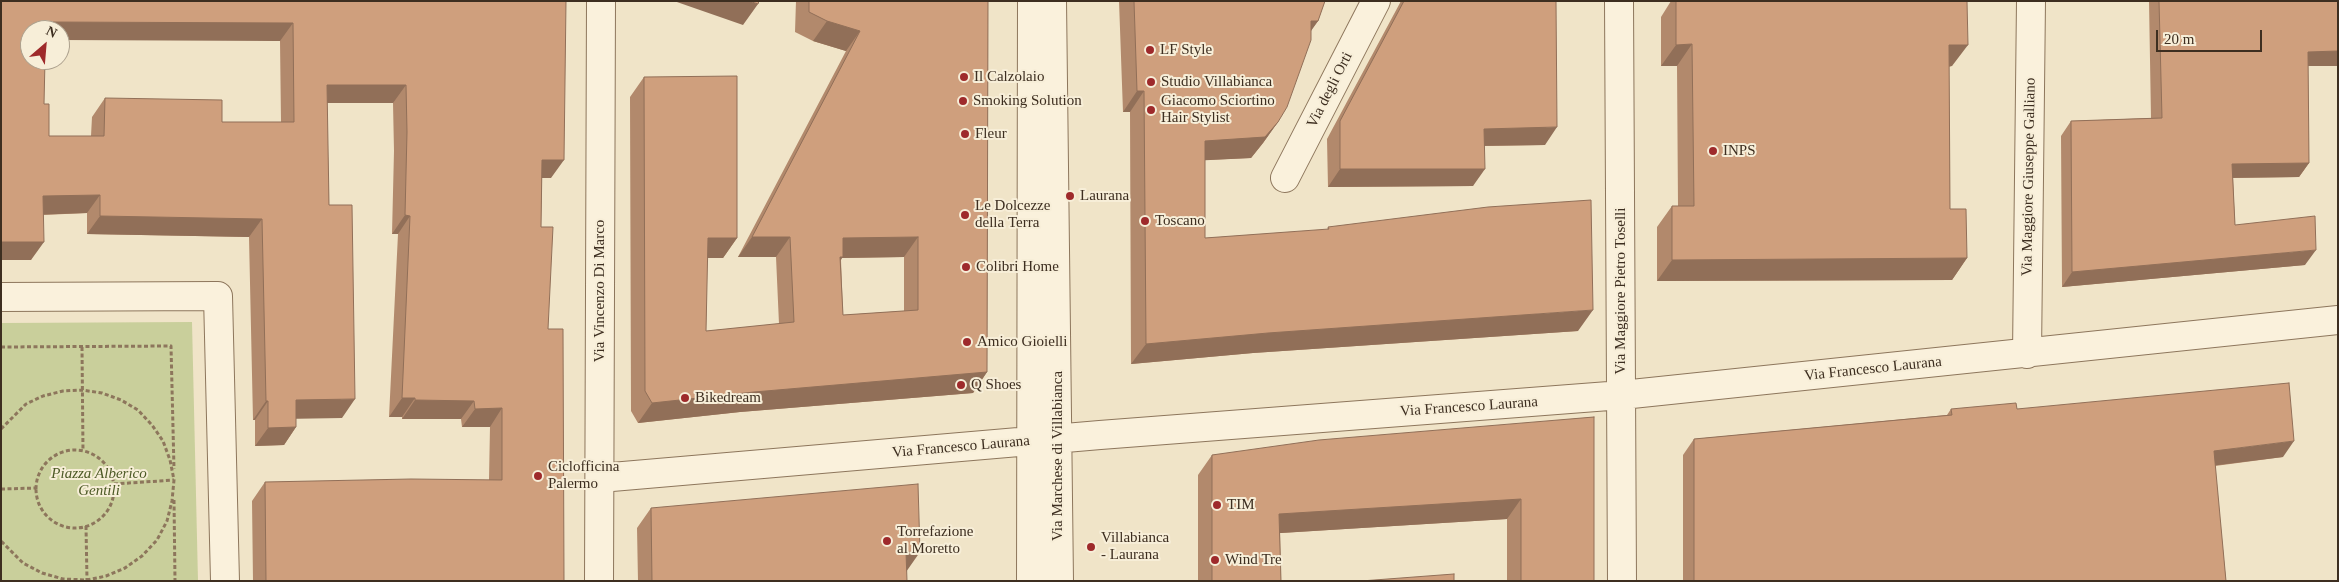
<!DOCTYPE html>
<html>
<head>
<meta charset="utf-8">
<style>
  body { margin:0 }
  #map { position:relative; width:2339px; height:582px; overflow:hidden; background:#f0e4c8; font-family:"Times New Roman",serif }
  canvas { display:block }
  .frame { position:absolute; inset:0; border:2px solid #3d2e20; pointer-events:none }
  .north { position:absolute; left:20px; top:20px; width:50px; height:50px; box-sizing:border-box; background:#f7eed8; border:1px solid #ada18e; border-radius:50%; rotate:27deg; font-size:14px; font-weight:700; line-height:20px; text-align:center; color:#3d2e20 }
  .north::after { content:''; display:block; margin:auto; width:18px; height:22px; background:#9e2a2b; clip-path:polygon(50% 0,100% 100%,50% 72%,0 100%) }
  .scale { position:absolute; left:2156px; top:30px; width:106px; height:22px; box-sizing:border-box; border:2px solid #3d2e20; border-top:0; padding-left:6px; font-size:15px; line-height:18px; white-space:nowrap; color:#3d2e20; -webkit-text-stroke:4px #f7eed8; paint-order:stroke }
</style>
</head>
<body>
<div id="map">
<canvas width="2339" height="582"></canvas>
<div class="frame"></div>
<div class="north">N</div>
<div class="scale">20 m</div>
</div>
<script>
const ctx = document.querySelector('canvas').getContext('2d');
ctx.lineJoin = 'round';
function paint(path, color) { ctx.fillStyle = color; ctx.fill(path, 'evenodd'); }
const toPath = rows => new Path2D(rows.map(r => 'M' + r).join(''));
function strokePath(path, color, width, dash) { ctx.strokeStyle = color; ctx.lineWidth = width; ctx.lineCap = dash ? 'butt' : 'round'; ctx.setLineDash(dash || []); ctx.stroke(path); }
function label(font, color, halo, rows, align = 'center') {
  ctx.font = font + ' "Times New Roman",serif'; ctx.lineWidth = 4; ctx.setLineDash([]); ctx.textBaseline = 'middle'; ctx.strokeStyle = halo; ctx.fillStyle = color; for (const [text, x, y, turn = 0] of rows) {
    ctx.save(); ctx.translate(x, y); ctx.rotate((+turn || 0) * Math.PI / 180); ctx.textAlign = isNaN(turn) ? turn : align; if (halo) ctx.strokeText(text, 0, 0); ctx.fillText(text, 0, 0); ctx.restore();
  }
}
paint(toPath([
  [192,322,198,581,1,581,1,323]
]), '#c9cf9b');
const minor = toPath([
  [1052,1,1059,581],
  [1619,1,1622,581],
  [1285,178,1376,1],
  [1,297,218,296,225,581],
  [2027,354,2031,1],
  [600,478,1100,435,1622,395,2338,320],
  [599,581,601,1],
  [1031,581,1032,1]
]);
strokePath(minor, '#8d765c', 30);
strokePath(toPath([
  [1,347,171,346,174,469],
  [82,347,83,451],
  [1,429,26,404,43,396,63,391,82,390,102,393,121,400,138,410,152,425,163,441,170,460,174,480,172,501,167,521,157,540,142,556,125,568,106,576,87,580,63,579,42,573,23,563,1,541],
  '36 489a39 39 0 1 1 78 0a39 39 0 1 1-78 0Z',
  [114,484,174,480],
  [1,489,36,488],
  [174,500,175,581],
  [86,526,87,580]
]), '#8d765c', 3, [4, 2.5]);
strokePath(minor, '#faf1dc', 28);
paint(toPath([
  [1,1,566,1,551,178,542,178,541,227,548,329,564,581,253,581,252,501,265,482,489,480,490,427,462,427,461,419,402,419,402,417,389,417,398,234,392,234,394,151,393,103,327,103,329,205,342,418,296,418,296,427,284,445,255,446,255,420,253,420,249,237,87,234,87,213,43,215,31,260],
  [30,30,280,41,281,122,222,122,105,98,92,117,91,136,49,136,44,104],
  [796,1,988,1,987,372,973,393,740,412,638,423,631,411,630,97,644,77,737,238,723,258,707,258,706,331,779,324,776,257,738,257,846,51,813,41,795,32],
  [904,257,904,311,843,315,841,260,842,258],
  [1119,1,1325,1,1318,21,1311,30,1278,122,1263,143,1251,158,1205,160,1205,238,1327,230,1328,227,1578,331,1253,353,1131,364,1130,112,1123,112],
  [1401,1,1556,1,1545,145,1484,146,1473,186,1328,187,1327,139],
  [1671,1,1967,1,1952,66,1949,67,1950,209,1967,258,1952,280,1657,281,1657,227,1672,206,1678,206,1677,66,1661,66,1661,17],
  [2149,1,2338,1,2338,66,2308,66,2309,163,2299,177,2233,178,2235,225,2305,265,2062,287,2061,136,2071,121,2151,118],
  [1951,409,2017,409,2283,457,2215,466,2226,581,1683,581,1683,455,1694,439,1947,415],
  [1594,417,1594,581,1507,581,1507,519,1280,533,1281,581,1198,581,1198,475,1212,455],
  [651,508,907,581,638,581,637,528]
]), '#b2896c');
paint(toPath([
  [674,1,749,1,758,4,743,25],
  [827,21,860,31,846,51,813,41],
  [1311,21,1318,21,1304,41],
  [45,22,293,23,280,41,60,40,60,30,40,30],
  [1692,44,1677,66,1661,66,1676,45],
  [1949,45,1968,45,1952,66,1933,67],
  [2338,51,2338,66,2298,66,2308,52],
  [327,85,406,85,393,103,314,103],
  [1137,91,1144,91,1130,112,1123,112],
  [1278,122,1263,143,1251,158,1190,161,1205,141],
  [1557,127,1545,145,1472,146,1484,129],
  [542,160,564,160,551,178,529,178],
  [2309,163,2299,177,2222,178,2232,164],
  [1340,169,1485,169,1473,186,1328,187],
  [100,195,87,213,30,215,43,196],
  [405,215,410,216,398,234,392,234],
  [100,216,262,219,249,237,87,234],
  [752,237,790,237,776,257,738,257],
  [918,237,904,257,842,258,829,277,843,238],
  [708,238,737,238,723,258,694,258],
  [1,242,44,242,31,260,1,260],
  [2316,250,2305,265,2062,287,2072,272],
  [1967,258,1952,280,1657,281,1672,260],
  [1593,310,1578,331,1253,353,1131,364,1146,344,1268,333],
  [987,372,973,393,740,412,638,423,652,403,754,392],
  [402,398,415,398,402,417,389,417],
  [355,399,342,418,283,419,296,400],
  [415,400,474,401,461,419,402,419],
  [266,401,268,401,255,420,253,420],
  [502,408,490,427,462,427,475,409],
  [296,427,284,445,255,446,268,428],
  [2294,441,2283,457,2202,467,2214,451],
  [1521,499,1507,519,1265,534,1279,514],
  [906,552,920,552,906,572]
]), '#916f58');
const building = toPath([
  [1,1,566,1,564,160,542,160,541,227,553,227,548,329,563,329,564,581,266,581,265,482,411,479,502,480,502,408,475,409,474,401,415,400,415,398,402,398,410,216,405,215,407,132,406,85,327,85,329,205,352,205,355,399,296,400,296,427,268,428,268,401,266,401,262,219,100,216,100,195,43,196,44,242,1,242,1,1],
  [45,22,293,23,294,122,222,122,222,100,105,98,104,136,49,136,49,104,44,104,45,60,30,60,30,30,45,30,45,22],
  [749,1,759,1,758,4,749,1],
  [809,1,988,1,987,372,754,392,652,403,645,391,644,77,737,76,737,238,708,238,706,331,794,322,790,237,752,237,860,31,827,21,809,12,809,1],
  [918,237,918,310,843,315,840,257,843,257,843,238,918,237],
  [1134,1,1325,1,1318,21,1311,21,1311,40,1287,107,1278,122,1265,137,1205,141,1205,238,1329,229,1328,227,1488,207,1591,200,1593,310,1268,333,1146,344,1144,91,1137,91,1134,1],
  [1404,1,1556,1,1557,127,1484,129,1485,169,1340,169,1340,121,1404,1],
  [1676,1,1967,1,1968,45,1949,45,1950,209,1966,209,1967,258,1672,260,1672,206,1694,206,1692,44,1676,45,1676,1],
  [2159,1,2338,1,2338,51,2308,52,2309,163,2232,164,2235,225,2315,216,2316,250,2072,272,2071,121,2162,118,2159,1],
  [2289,383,2294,441,2214,451,2226,581,1694,581,1694,439,1952,415,1951,409,2016,403,2017,409,2289,383],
  [1594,417,1594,581,1521,581,1521,499,1279,514,1281,581,1212,581,1212,455,1319,440,1594,417],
  [918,484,920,552,906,552,907,581,652,581,651,508,918,484],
  [1454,574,1454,581,1361,581,1454,574]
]);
paint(building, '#cf9f7d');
strokePath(building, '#916f58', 1);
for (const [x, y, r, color] of [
  [1150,50,5,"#9e2a2b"],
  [964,77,5,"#9e2a2b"],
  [1151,82,5,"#9e2a2b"],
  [963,101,5,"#9e2a2b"],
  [1151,110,5,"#9e2a2b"],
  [965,134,5,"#9e2a2b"],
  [1713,151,5,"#9e2a2b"],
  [1070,196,5,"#9e2a2b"],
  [965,215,5,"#9e2a2b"],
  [1145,221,5,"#9e2a2b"],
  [966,267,5,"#9e2a2b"],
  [967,342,5,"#9e2a2b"],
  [961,385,5,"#9e2a2b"],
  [685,398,5,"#9e2a2b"],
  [538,476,5,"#9e2a2b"],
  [1217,505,5,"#9e2a2b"],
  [887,541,5,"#9e2a2b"],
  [1091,547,5,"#9e2a2b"],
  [1215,560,5,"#9e2a2b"]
]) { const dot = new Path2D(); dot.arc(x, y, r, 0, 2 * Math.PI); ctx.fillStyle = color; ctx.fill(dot); strokePath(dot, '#f7eed8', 2); }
label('15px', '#3d2e20', '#f7eed8', [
  ["LF Style",1160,50],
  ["Il Calzolaio",974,77],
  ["Studio Villabianca",1161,82],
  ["Smoking Solution",973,101],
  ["Giacomo Sciortino",1161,101],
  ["Hair Stylist",1161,118],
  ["Fleur",975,134],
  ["INPS",1723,151],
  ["Laurana",1080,196],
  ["Le Dolcezze",975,206],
  ["della Terra",975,223],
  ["Toscano",1155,221],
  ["Colibri Home",976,267],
  ["Amico Gioielli",977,342],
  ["Q Shoes",971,385],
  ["Bikedream",695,398],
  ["Ciclofficina",548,467],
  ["Palermo",548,484],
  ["TIM",1227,505],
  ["Torrefazione",897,532],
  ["al Moretto",897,549],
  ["Villabianca",1101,538],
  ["- Laurana",1101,555],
  ["Wind Tre",1225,560]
], 'left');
label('15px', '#3d2e20', '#f7eed8', [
  ["Via degli Orti",1330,90,-63],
  ["Via Maggiore Giuseppe Galliano",2029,177,-89],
  ["Via Vincenzo Di Marco",600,291,-90],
  ["Via Maggiore Pietro Toselli",1621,291,-90],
  ["Via Francesco Laurana",1873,369,-6],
  ["Via Francesco Laurana",1469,407,-4],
  ["Via Francesco Laurana",961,447,-5],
  ["Via Marchese di Villabianca",1058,456,-90]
]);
label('italic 15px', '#4d5a26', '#f7eed8', [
  ["Piazza Alberico",99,474],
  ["Gentili",99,491]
]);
</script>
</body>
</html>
